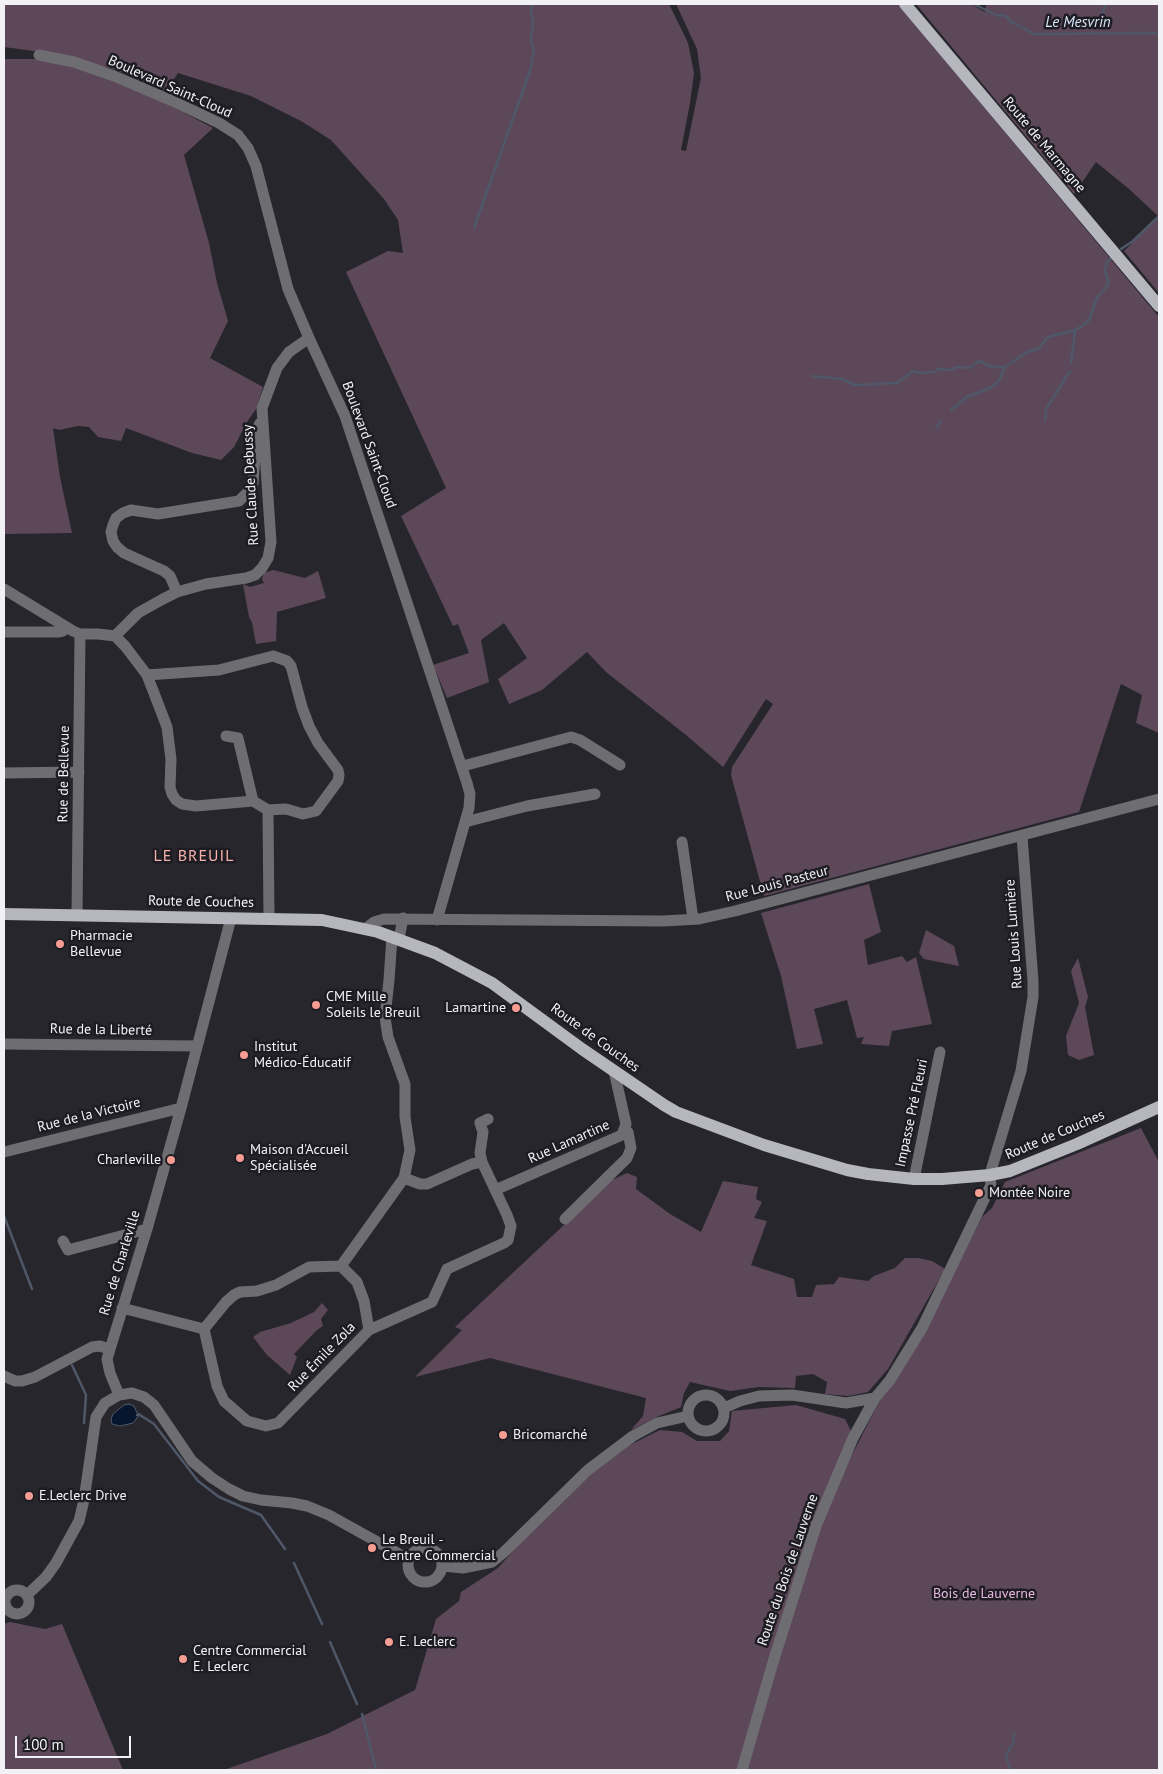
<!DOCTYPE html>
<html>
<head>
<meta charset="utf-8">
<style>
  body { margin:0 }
  #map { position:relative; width:1163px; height:1774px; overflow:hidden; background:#27262d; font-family:"PT Sans",sans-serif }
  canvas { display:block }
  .frame { position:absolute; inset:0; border:5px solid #f2f2f6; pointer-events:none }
  .scale { position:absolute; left:15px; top:1736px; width:116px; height:22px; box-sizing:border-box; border:2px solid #f2f2f6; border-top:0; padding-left:6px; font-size:15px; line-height:18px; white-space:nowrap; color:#f2f2f6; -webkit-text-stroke:4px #1e1c23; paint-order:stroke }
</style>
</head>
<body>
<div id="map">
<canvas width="1163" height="1774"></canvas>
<div class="frame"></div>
<div class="scale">100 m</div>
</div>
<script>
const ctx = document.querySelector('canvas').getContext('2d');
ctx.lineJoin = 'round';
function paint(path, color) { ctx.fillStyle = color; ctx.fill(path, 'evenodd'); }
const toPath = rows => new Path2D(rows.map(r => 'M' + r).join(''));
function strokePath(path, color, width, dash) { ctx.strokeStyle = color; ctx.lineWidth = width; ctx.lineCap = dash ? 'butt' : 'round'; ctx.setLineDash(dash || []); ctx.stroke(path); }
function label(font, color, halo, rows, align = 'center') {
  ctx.font = font + ' "PT Sans",sans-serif'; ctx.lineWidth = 5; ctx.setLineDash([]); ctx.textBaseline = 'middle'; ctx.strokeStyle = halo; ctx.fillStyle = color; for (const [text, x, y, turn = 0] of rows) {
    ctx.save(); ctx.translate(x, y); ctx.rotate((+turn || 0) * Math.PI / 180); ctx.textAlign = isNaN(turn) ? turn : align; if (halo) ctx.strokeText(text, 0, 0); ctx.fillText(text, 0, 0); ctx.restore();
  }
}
paint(toPath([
  [4,4,669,4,688,43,694,73,690,103,681,150,686,151,701,78,697,49,676,4,898,4,1159,317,1159,733,1136,723,1142,695,1121,684,1079,812,764,896,731,775,732,767,773,704,766,699,723,767,686,735,606,672,587,652,542,690,509,704,498,679,527,658,504,623,481,640,489,682,447,698,433,665,469,653,458,624,453,626,401,516,446,488,346,272,388,251,403,253,398,220,384,199,331,140,301,121,251,96,178,73,166,91,113,69,49,53,4,47],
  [916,4,971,4,985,12,986,5,983,4,1159,4,1159,293,1124,251,1159,217,1129,189,1096,162,1074,194],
  [4,59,41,59,85,70,162,101,213,128,184,155,209,243,217,283,228,321,210,358,263,387,256,409,247,422,234,447,221,460,192,453,126,428,121,441,98,437,89,427,78,426,59,430,53,428,60,477,72,533,4,534],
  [273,570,305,578,318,571,326,598,277,612,276,641,256,644,252,622,249,617,243,584,250,587,264,583,262,579,264,573],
  [869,884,881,932,864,940,868,965,902,956,907,962,916,957,932,1024,892,1031,889,1046,861,1044,864,1037,857,1038,847,1000,814,1009,823,1044,797,1049,781,976,761,913],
  [926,930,954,946,959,966,924,959,919,953],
  [1078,958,1088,997,1085,1007,1094,1055,1079,1060,1068,1055,1066,1036,1079,1003,1071,971],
  [1141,1128,1159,1162,1159,1770,747,1770,783,1645,821,1526,848,1463,879,1402,929,1323,982,1217,992,1208,1005,1182],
  [627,1173,637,1177,636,1189,670,1214,701,1232,723,1181,758,1187,756,1199,762,1202,754,1218,767,1221,751,1265,794,1279,797,1297,812,1297,816,1285,834,1284,839,1277,868,1281,874,1276,895,1268,905,1258,918,1258,932,1261,945,1269,888,1369,868,1392,848,1396,825,1394,827,1382,813,1374,796,1376,795,1388,759,1387,730,1391,690,1382,684,1393,681,1407,659,1416,631,1430,643,1416,646,1398,490,1358,415,1377,462,1330,455,1327,612,1180],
  [322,1303,328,1310,321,1319,323,1326,317,1330,294,1354,297,1357,290,1375,267,1355,253,1337,260,1332,291,1323,314,1312],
  [796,1405,845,1419,851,1431,737,1770,224,1770,327,1734,415,1690,436,1619,459,1601,461,1592,498,1568,519,1544,594,1472,632,1444,660,1430,682,1432,697,1441,720,1441,729,1431,732,1411],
  [10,1622,45,1629,62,1624,123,1770,4,1770,4,1624]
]), '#5d485a');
const water = toPath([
  [129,1404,134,1406,137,1413,140,1414,133,1423,120,1426,112,1424,111,1419,113,1414,124,1405,129,1404]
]);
paint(water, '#08162d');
strokePath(water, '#4e5869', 1);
strokePath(toPath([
  [974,4,998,16,1004,15,1007,17,1010,21,1034,34,1155,33,1159,35],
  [1102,14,1106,4],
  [474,228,531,68,534,50,531,40,533,23,531,11,532,4],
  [1121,249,1133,241,1159,216],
  [1071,363,1075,330],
  [812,376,842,379,855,385,897,383,913,371,922,373,935,372,938,369,951,370,956,367,969,368,979,361,992,367,1005,367],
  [951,410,967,397,990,388,999,381,1005,367,1027,352,1038,349,1048,337,1075,330,1084,325,1089,320,1097,298,1108,285,1108,279,1105,271,1107,262,1111,258],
  [1045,420,1046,409,1070,371],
  [936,428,941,421],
  [4,1216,32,1289],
  [72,1365,86,1395,84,1423],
  [137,1415,140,1415,154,1424,198,1481,219,1497,261,1515,285,1549],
  [294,1563,322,1624],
  [330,1642,357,1704],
  [362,1714,376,1770],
  [1009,1770,1009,1766,1006,1755,1013,1743,1014,1734]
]), '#4e5869', 2.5);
strokePath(toPath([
  [39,55,74,62,114,76,175,102,219,123,238,135,248,148,256,166,288,289,309,338,345,416,467,783,470,794,469,808,437,920],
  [4,589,73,631,80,634,98,634,115,636,125,646,147,675,167,727,171,759,170,787,172,794,176,800,182,804,196,806,253,801,268,810],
  [177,592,170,576,164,571,124,553,117,547,113,541,111,532,113,525,116,518,123,513,131,510,158,514,239,501,250,490,253,483,256,442,257,430,260,423],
  [4,632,58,632,63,631,66,627],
  [115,636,138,613,163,599,177,592,206,584,246,578,255,575,262,568,268,558,271,542,262,408,277,368,289,352,309,338],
  [147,675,219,670,273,656,287,661,291,666,302,707,309,726,318,743,338,770,339,775,338,781,316,811,303,814,286,809,268,810,269,918],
  [226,736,238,738,253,801],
  [463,766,571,737,580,740,620,765],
  [4,773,79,772],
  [465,822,527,806,595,794],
  [682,842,693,919],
  [77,914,80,634],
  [365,929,374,922,384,919,663,921,699,919,735,911,1159,799],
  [399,939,403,918],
  [4,1044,197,1046],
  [4,1152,181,1108],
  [404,1178,420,1184,427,1184,472,1164,482,1162],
  [914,1179,940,1052],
  [495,1190,622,1135,626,1124,614,1071],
  [565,1219,627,1158,631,1148,628,1132,625,1130],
  [63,1241,68,1250,147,1229],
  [341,1266,357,1282,364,1301,369,1330],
  [122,1308,204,1329,217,1386,224,1401,247,1421,266,1426,278,1423,369,1330,432,1302,447,1269,504,1243,508,1240,511,1226,507,1215,482,1162,480,1153,483,1132,480,1123,488,1119],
  [204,1329,226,1302,234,1295,240,1292,257,1291,276,1285,309,1267,341,1266,404,1178,410,1150,405,1117,405,1084,388,1037,385,1017,389,980,392,937],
  [4,1376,15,1381,22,1381,35,1377,92,1347,100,1346,109,1349],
  '688 1413a18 18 0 1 1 36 0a18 18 0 1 1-36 0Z',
  [119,1395,110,1373,107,1359,147,1229,181,1108,231,918],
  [724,1408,740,1401,759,1396,792,1395,846,1403,875,1398],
  '408 1565a17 17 0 1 1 34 0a17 17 0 1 1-34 0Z',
  [443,1566,463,1568,492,1562,503,1553,588,1470,633,1436,657,1423,688,1416],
  '5 1602a12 12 0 1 1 24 0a12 12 0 1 1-24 0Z',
  [27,1595,46,1577,56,1563,79,1521,84,1500,96,1417,105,1403,119,1395,132,1393,144,1397,154,1405,192,1461,212,1478,229,1489,243,1496,261,1500,292,1503,307,1506,329,1515,408,1559],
  [742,1770,774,1659,816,1526,853,1438,875,1398,890,1380,922,1328,991,1185,990,1175,993,1164,1021,1071,1033,997,1033,981,1022,836]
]), '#6e6e72', 11);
strokePath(toPath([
  [905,4,1159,306],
  [4,914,322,920,378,932,435,953,492,983,582,1049,664,1105,676,1112,764,1145,847,1170,868,1174,914,1179,942,1179,990,1175,1010,1171,1077,1144,1159,1107]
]), '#b5b6be', 12);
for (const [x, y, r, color] of [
  [60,944,5,"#f59c93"],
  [316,1005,5,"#f59c93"],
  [516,1008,5,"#f59c93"],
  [244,1055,5,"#f59c93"],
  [240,1158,5,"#f59c93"],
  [171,1160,5,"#f59c93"],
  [979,1193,5,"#f59c93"],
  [503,1435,5,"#f59c93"],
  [29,1496,5,"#f59c93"],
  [372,1548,5,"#f59c93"],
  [389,1642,5,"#f59c93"],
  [183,1659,5,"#f59c93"]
]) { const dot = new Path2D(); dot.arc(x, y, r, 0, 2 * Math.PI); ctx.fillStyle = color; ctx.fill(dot); strokePath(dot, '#1e1c23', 2); }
label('14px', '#f2f2f6', '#1e1c23', [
  ["Boulevard Saint-Cloud",170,87,24],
  ["Route de Marmagne",1044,145,50],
  ["Boulevard Saint-Cloud",369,445,70],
  ["Rue Claude Debussy",251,485,-93],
  ["Rue de Bellevue",64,774,-89],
  ["Rue Louis Pasteur",777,884,-15],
  ["Route de Couches",201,902,1],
  ["Rue Louis Lumière",1014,934,-94],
  ["Rue de la Liberté",101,1030,1],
  ["Route de Couches",595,1038,36],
  ["Impasse Pré Fleuri",912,1113,-78],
  ["Rue de la Victoire",89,1115,-14],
  ["Route de Couches",1055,1135,-23],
  ["Rue Lamartine",569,1142,-24],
  ["Rue de Charleville",120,1263,-73],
  ["Rue Émile Zola",322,1357,-46],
  ["Route du Bois de Lauverne",788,1570,-71]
]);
label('14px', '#f2f2f6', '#1e1c23', [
  ["Pharmacie",70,936],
  ["Bellevue",70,952],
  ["CME Mille",326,997],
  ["Soleils le Breuil",326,1013],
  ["Lamartine",506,1008,"right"],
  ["Institut",254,1047],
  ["Médico-Éducatif",254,1063],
  ["Maison d'Accueil",250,1150],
  ["Spécialisée",250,1166],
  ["Charleville",161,1160,"right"],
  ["Montée Noire",989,1193],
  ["Bricomarché",513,1435],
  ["E.Leclerc Drive",39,1496],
  ["Le Breuil -",382,1540],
  ["Centre Commercial",382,1556],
  ["E. Leclerc",399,1642],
  ["Centre Commercial",193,1651],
  ["E. Leclerc",193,1667]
], 'left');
label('14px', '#e8b7e0', '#1e1c23', [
  ["Bois de Lauverne",984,1594]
]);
label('italic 15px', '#d8e5fa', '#1e1c23', [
  ["Le Mesvrin",1078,23]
]);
ctx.letterSpacing = '1px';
label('16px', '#f5b2aa', '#1e1c23', [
  ["LE BREUIL",194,856]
]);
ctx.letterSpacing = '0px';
</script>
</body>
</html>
